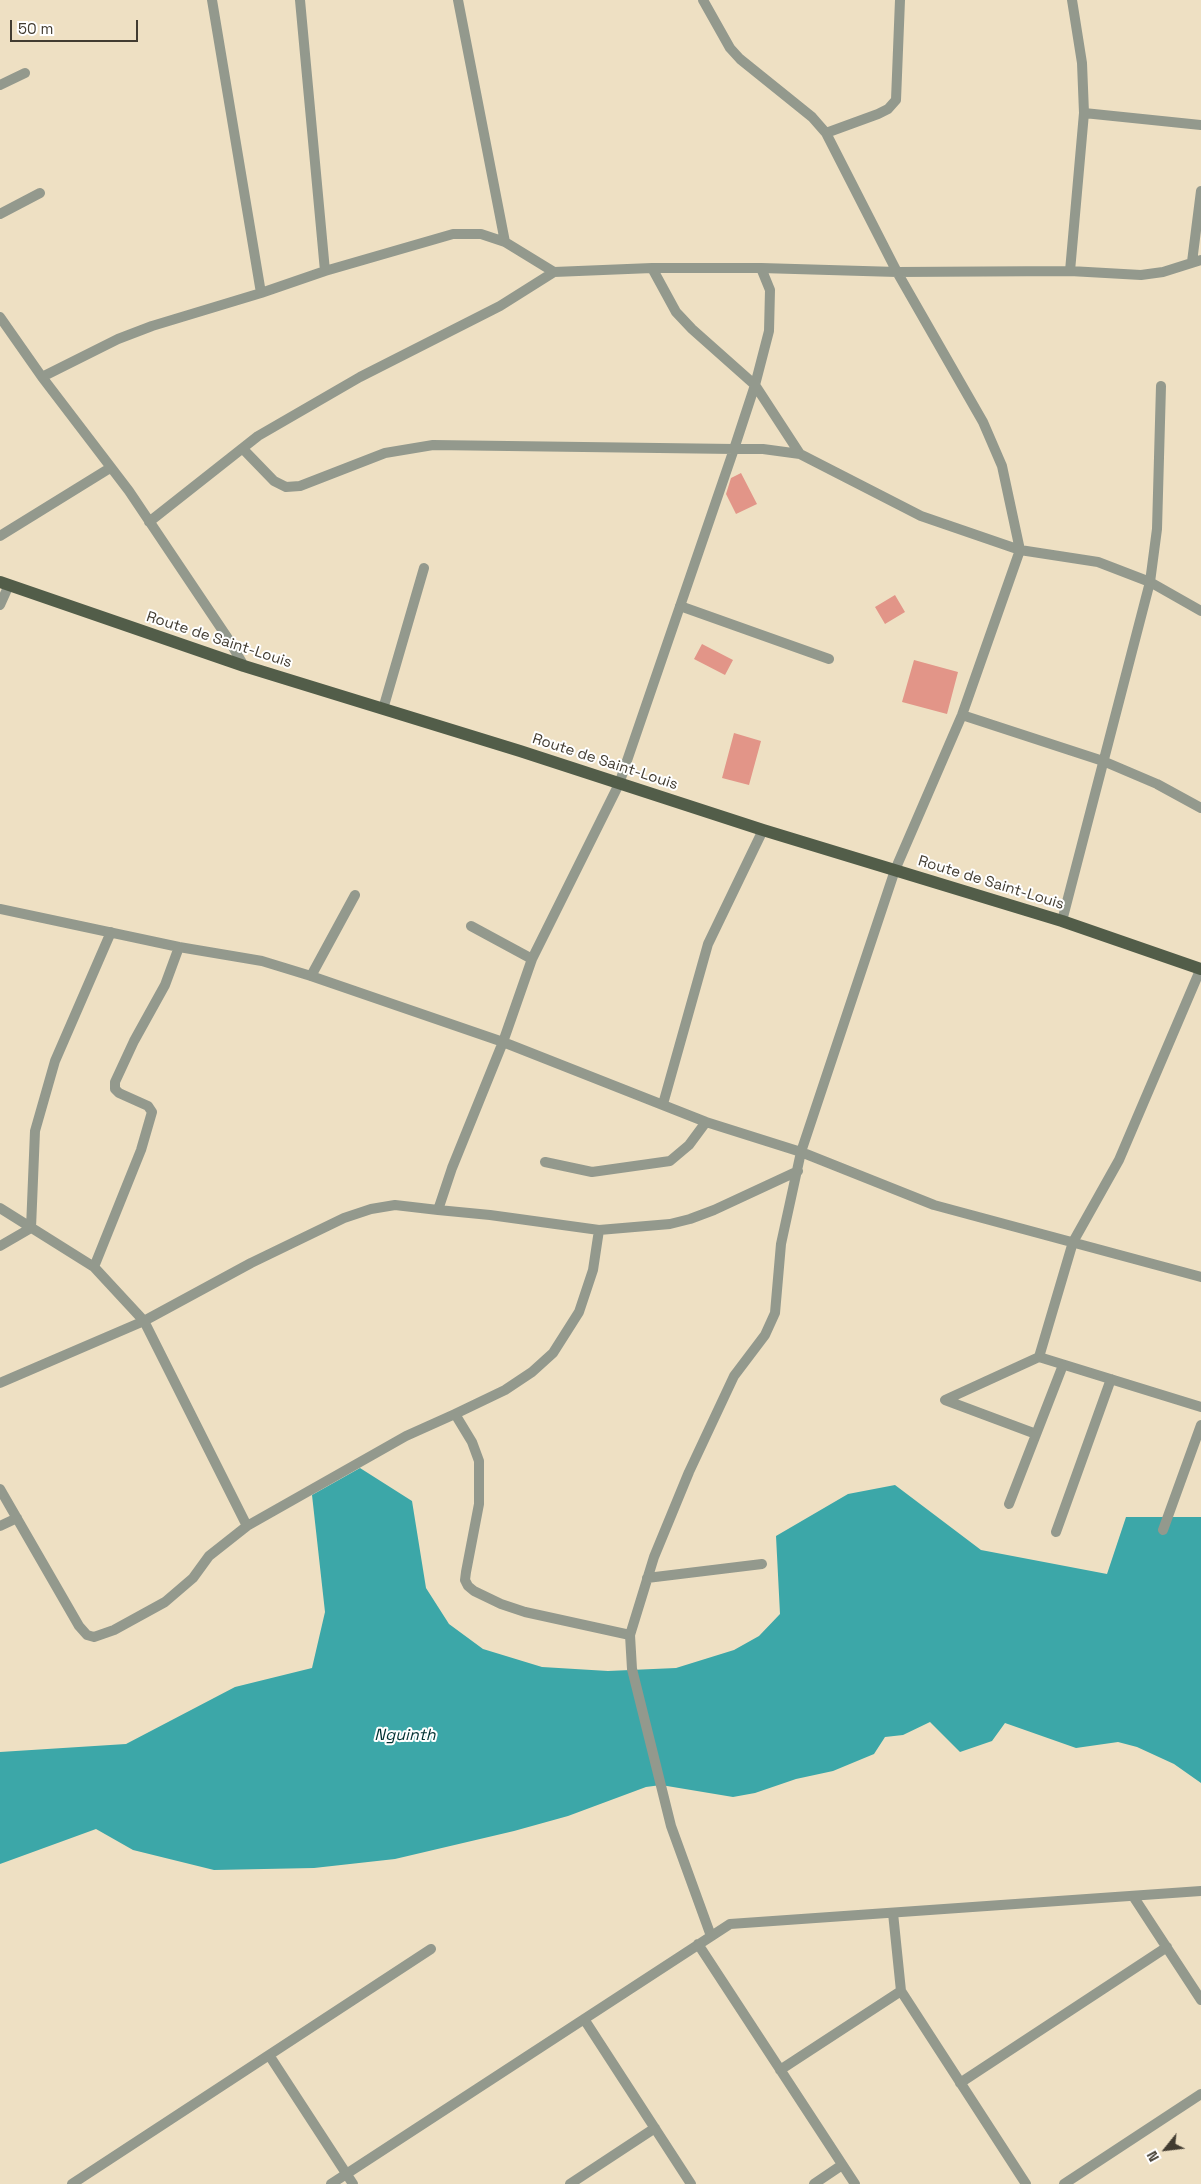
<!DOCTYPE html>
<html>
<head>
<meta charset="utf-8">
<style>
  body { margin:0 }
  #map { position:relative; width:1201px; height:2184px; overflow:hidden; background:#eee0c3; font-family:"Space Grotesk",sans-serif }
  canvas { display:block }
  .north { position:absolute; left:1141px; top:2124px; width:50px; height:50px; -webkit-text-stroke:4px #fff; paint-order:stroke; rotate:241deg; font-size:14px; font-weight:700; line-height:20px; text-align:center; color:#423c31 }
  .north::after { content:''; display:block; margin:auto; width:18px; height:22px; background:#423c31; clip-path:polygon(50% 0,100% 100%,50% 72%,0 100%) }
  .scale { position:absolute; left:10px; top:20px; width:128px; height:22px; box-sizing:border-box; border:2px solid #423c31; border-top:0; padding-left:6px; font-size:15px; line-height:18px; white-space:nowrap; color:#423c31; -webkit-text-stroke:4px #fff; paint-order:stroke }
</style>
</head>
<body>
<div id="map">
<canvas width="1201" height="2184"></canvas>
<div class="north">N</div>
<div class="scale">50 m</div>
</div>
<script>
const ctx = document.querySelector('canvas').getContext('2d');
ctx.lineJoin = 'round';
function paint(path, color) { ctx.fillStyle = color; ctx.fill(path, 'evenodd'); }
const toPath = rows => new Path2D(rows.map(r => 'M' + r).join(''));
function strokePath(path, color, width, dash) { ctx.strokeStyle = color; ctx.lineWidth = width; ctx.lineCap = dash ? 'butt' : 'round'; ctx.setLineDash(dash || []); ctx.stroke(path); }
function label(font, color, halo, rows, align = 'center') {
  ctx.font = font + ' "Space Grotesk",sans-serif'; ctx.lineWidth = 4; ctx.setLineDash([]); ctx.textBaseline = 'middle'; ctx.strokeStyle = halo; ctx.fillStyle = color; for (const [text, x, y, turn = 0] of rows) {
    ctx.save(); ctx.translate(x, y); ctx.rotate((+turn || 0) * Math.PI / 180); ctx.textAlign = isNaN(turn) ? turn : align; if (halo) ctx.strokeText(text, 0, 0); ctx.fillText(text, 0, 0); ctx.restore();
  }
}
paint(toPath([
  [360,1468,412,1501,426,1588,449,1624,483,1649,542,1667,608,1671,676,1668,734,1650,759,1636,780,1614,776,1536,848,1494,895,1485,981,1550,1107,1574,1126,1517,1201,1517,1201,1783,1174,1764,1137,1747,1118,1742,1076,1748,1005,1723,992,1741,960,1752,930,1722,903,1735,885,1737,874,1754,833,1771,796,1779,755,1793,733,1797,661,1785,646,1787,568,1816,514,1831,395,1859,314,1868,214,1870,133,1850,96,1829,0,1864,0,1752,126,1744,235,1687,312,1668,325,1612,312,1495]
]), '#3ca7a8');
paint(toPath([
  [741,473,757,504,736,514,726,494,731,478],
  [895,595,905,612,885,624,875,607],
  [702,644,733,660,725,675,694,659],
  [914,660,958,672,947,714,902,702],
  [734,733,761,741,749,785,722,778]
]), '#e29588');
strokePath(toPath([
  [212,0,261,293],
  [300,0,325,271],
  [458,0,505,242],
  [703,0,730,48,740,59,812,117,826,133],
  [0,85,25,73],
  [1084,113,1201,125],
  [0,214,40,193],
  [1192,262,1201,191],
  [652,268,676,312,692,329,755,385,800,454],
  [1070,271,1084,113,1082,63,1072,0],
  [0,317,42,377,129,491,227,637,244,666],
  [42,377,118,339,152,326,261,293,325,271,453,234,481,234,505,242,554,272,652,268,761,268,897,272,1070,271,1141,275,1163,272,1201,260],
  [243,449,274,481,286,487,300,486,385,453,433,445,734,449,755,385,769,331,770,290,761,268],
  [149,522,258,436,360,377,500,306,554,272],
  [0,536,110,468],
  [0,605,9,585],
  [680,606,829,659],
  [383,709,424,568],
  [962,715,1103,761,1157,784,1201,808],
  [0,909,179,947,262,961,311,976,503,1042,706,1122,801,1152,934,1205,1201,1277],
  [1062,921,1150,582,1157,529,1161,386],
  [471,926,532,959],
  [311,976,355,895],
  [663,1104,708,944,763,830],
  [545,1162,592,1172,670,1161,689,1145,706,1122],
  [798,1171,714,1210,690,1219,670,1224,599,1230,490,1215,438,1210,452,1168,503,1042,532,959,619,784,734,449,763,449,800,454,921,516,1020,550,1002,466,983,422,897,272,826,133,878,114,888,109,896,100,900,0],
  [0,1208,94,1267,144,1321,247,1526],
  [0,1246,31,1228,35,1131,55,1061,111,932],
  [94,1267,141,1150,152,1112,148,1106,119,1093,115,1089,115,1082,134,1041,165,985,179,947],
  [1039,1357,1073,1242,1119,1160,1201,968],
  [0,1383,144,1321,251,1263,344,1218,371,1209,395,1205,438,1210],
  [945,1400,1039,1357,1201,1407],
  [945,1400,1036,1434],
  [455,1414,505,1390,532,1372,553,1353,579,1312,593,1270,599,1230],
  [0,1489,79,1626,87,1635,94,1637,114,1630,165,1602,193,1578,209,1556,247,1526,406,1436,455,1414,472,1442,479,1461,479,1504,466,1572,465,1580,468,1586,474,1591,501,1604,525,1612,630,1635],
  [1009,1504,1063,1365],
  [0,1526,17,1518],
  [1163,1530,1201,1425],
  [1056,1532,1111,1379],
  [647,1578,762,1564],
  [1133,1896,1201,2000],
  [893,1913,901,1991,1026,2184],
  [711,1936,671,1826,632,1669,630,1635,654,1557,689,1472,734,1376,765,1335,775,1313,781,1244,801,1152,895,870,962,715,1020,550,1098,562,1150,582,1201,611],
  [698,1944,855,2184],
  [584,2019,691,2184],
  [269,2055,353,2184],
  [780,2070,901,1991],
  [960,2083,1167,1947],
  [72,2184,431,1949],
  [331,2184,730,1924,1201,1891],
  [570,2184,655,2128],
  [814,2184,842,2165],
  [1064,2184,1201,2094]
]), '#93998d', 10);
strokePath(toPath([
  [0,582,244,666,520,751,763,830,1062,921,1201,969]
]), '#525d49', 12);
label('15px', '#423c31', '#fff', [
  ["Route de Saint-Louis",219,640,18],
  ["Route de Saint-Louis",605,762,18],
  ["Route de Saint-Louis",991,883,17]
]);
label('italic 16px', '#003132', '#fff', [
  ["Nguinth",405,1736]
]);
</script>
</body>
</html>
